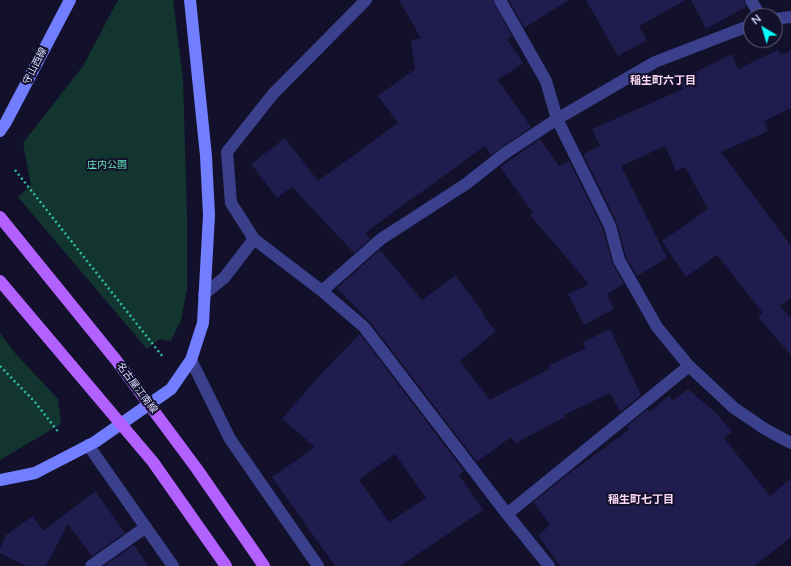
<!DOCTYPE html>
<html>
<head>
<meta charset="utf-8">
<style>
  body { margin:0 }
  #map { position:relative; width:791px; height:566px; overflow:hidden; background:#12102b; font-family:Mulish,sans-serif }
  canvas { display:block }
  .north { position:absolute; left:743px; top:8px; width:40px; height:40px; box-sizing:border-box; background:#12102b; border:1px solid #626180; border-radius:50%; rotate:322deg; font-size:11px; font-weight:700; line-height:16px; text-align:center; color:#dbdaff }
  .north::after { content:''; display:block; margin:auto; width:14px; height:18px; background:#06fffc; clip-path:polygon(50% 0,100% 100%,50% 72%,0 100%) }
</style>
</head>
<body>
<div id="map">
<canvas width="791" height="566"></canvas>
<div class="north">N</div>
</div>
<script>
const ctx = document.querySelector('canvas').getContext('2d');
ctx.lineJoin = 'round';
function paint(path, color) { ctx.fillStyle = color; ctx.fill(path, 'evenodd'); }
const toPath = rows => new Path2D(rows.map(r => 'M' + r).join(''));
function strokePath(path, color, width, dash) { ctx.strokeStyle = color; ctx.lineWidth = width; ctx.lineCap = dash ? 'butt' : 'round'; ctx.setLineDash(dash || []); ctx.stroke(path); }
function label(font, color, halo, rows, align = 'center') {
  ctx.font = font + ' Mulish,"Noto Sans JP",sans-serif'; ctx.lineWidth = 4; ctx.setLineDash([]); ctx.textBaseline = 'middle'; ctx.strokeStyle = halo; ctx.fillStyle = color; for (const [text, x, y, turn = 0] of rows) {
    ctx.save(); ctx.translate(x, y); ctx.rotate((+turn || 0) * Math.PI / 180); ctx.textAlign = isNaN(turn) ? turn : align; if (halo) ctx.strokeText(text, 0, 0); ctx.fillText(text, 0, 0); ctx.restore();
  }
}
paint(toPath([
  [118,0,173,0,183,79,187,215,187,289,181,320,171,341,159,339,147,349,18,197,31,185,23,143,83,66],
  [0,333,15,353,58,399,61,424,0,460]
]), '#133530');
paint(toPath([
  [399,0,493,0,512,36,507,39,523,63,498,80,531,127,491,155,485,146,365,233,370,239,354,253,292,187,277,198,251,164,285,138,318,181,398,123,378,96,415,69,411,40,421,38],
  [509,0,569,0,524,28],
  [586,0,686,0,639,26,647,40,618,56],
  [691,0,744,0,746,7,706,29],
  [778,50,781,55,791,50,791,108,764,121,768,131,721,152,791,246,791,298,780,306,791,318,791,355,758,317,763,313,717,255,686,277,662,241,708,209,685,167,676,171,665,146,621,166,667,258,637,276,626,257,617,223,583,154,600,146,592,129,683,89,679,80,732,54,738,69],
  [540,139,559,166,569,161,603,229,612,262,624,284,607,294,614,309,584,325,568,294,589,284,530,215,533,213,500,167],
  [380,250,422,300,455,275,484,314,483,315,496,331,460,361,490,400,549,369,548,366,586,348,583,342,610,329,641,395,620,412,610,393,564,415,565,417,516,443,511,437,477,462,370,322,337,288],
  [360,334,464,471,459,475,483,510,400,566,335,566,272,477,315,447,282,419,317,378],
  [395,454,426,498,389,522,359,480],
  [688,389,717,414,732,432,724,438,770,496,791,478,791,537,755,566,560,566,538,535,550,525,533,502,567,475,629,430,627,426,648,409,649,412,669,396,673,401],
  [95,491,125,533,92,556,68,524,46,566,26,566,0,553,0,548,6,535,33,516,43,531],
  [134,545,148,566,104,566]
]), '#201c4d');
strokePath(toPath([
  [15,170,163,357],
  [0,366,35,402,59,433]
]), '#2dc0a7', 2.5, [2, 3]);
strokePath(toPath([
  [254,239,322,291,364,327,507,514,549,566],
  [322,291,381,239,466,184,504,154,557,119],
  [507,514,689,366]
]), '#3a408b', 12);
strokePath(toPath([
  [500,0,546,81,557,119,610,226,619,260,657,327,689,366,734,408,765,429,791,443],
  [751,0,760,16],
  [775,19,791,17],
  [557,119,655,62,751,25],
  [204,294,224,278,254,239,231,203,227,152,273,94,366,0],
  [191,360,230,439,318,566],
  [88,445,173,566],
  [91,566,146,527]
]), '#3a408b', 12);
strokePath(toPath([
  [0,131,6,122,70,0],
  [0,480,35,473,95,442,171,389,191,360,203,323,209,215,206,156,190,0]
]), '#717eff', 12);
strokePath(toPath([
  [0,217,116,360,197,469,264,566],
  [0,281,153,462,226,566]
]), '#b261ff', 12);
label('10px', '#dbdaff', '#12102b', [
  ["守山西線",35,66,-63],
  ["名古屋江南線",137,388,53]
]);
label('10px', '#62e4b5', '#12102b', [
  ["庄内公園",107,165]
]);
label('bold 11px', '#ffdcf6', '#12102b', [
  ["稲生町六丁目",663,81],
  ["稲生町七丁目",641,500]
]);
</script>
</body>
</html>
